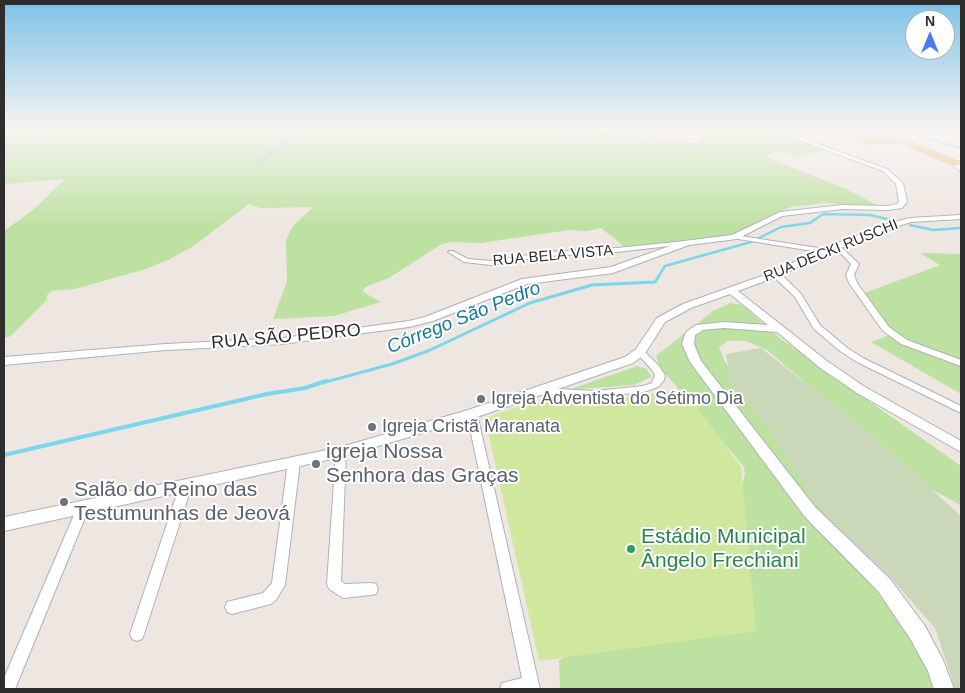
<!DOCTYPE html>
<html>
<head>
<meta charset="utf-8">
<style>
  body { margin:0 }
  #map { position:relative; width:965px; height:693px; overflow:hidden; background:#eee7e1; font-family:Helvetica,sans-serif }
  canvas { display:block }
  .frame { position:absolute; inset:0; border:5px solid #2e2e2e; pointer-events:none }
  .north { position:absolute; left:905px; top:10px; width:50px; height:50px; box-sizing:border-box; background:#fff; border:1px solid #ababab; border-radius:50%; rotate:0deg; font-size:14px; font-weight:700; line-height:20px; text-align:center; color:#2e2e2e }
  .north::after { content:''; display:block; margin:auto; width:18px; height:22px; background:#4b79f2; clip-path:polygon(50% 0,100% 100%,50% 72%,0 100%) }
</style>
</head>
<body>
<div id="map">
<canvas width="965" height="693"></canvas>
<div class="frame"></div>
<div class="north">N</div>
</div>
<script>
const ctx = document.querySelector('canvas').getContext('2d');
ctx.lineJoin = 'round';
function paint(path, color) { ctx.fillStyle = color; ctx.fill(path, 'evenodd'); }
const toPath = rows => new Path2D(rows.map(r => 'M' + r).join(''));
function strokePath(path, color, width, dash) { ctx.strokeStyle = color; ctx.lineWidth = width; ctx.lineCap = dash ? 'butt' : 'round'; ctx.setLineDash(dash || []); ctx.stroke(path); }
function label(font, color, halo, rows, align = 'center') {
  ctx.font = font + ' Helvetica,sans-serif'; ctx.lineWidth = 4; ctx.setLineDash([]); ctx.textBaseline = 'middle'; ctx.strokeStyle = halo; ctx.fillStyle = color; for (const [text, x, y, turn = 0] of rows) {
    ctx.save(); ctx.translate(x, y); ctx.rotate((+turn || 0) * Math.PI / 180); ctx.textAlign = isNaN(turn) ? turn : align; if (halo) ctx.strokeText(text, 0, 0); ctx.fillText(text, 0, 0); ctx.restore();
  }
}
paint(toPath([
  [4,130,584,130,695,143,702,139,695,130,782,130,826,150,798,157,777,150,766,157,846,189,883,208,825,203,791,207,760,220,744,232,732,238,626,248,601,228,587,231,569,230,481,243,452,242,442,244,389,278,365,287,363,292,381,302,334,316,273,319,287,281,286,240,293,226,313,207,260,208,249,204,192,247,168,260,146,269,75,289,52,291,47,295,47,300,24,323,9,337,4,337,4,231,33,210,65,179,4,184],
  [846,130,874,130,895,140,873,141],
  [920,253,961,254,961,394,871,342,897,332,881,325,859,295,940,265],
  [730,303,742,305,781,339,961,466,961,505,929,488,767,350,746,341,728,341,719,347,725,362,823,495,827,506,825,525,822,530,907,626,926,663,933,689,560,689,559,661,738,498,745,475,744,467,660,367,656,356,713,311],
  [637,366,647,369,651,377,634,385,568,390]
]), '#bde1a1');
paint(toPath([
  [761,348,875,438,961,516,961,689,955,689,935,628,888,575,824,515,767,426,731,384,726,354]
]), '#cbd7b9');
paint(toPath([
  [684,390,741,467,756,631,539,661,485,418,529,403,567,399,573,403]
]), '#cfe89e');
strokePath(toPath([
  [574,130,587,140],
  [897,130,961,148],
  [43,132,46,130],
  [261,161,299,130]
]), '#7bd6ea', 2);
strokePath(toPath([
  [910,225,933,230,961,228],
  [658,277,665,266,751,242,781,227,810,223,823,214,870,215,895,221]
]), '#7bd6ea', 2.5);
strokePath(toPath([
  [322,383,392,364,428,351,530,303,592,285,655,282,659,276]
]), '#7bd6ea', 3);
strokePath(toPath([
  [4,455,267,394,305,388,326,381]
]), '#7bd6ea', 4);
const minor = toPath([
  [617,130,629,130,674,138,688,136,690,130,694,130,692,138,674,140,617,130],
  [875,130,881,130,904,141,900,142,875,130],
  [734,235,825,249,828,251,825,253,732,238,731,237,734,235],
  [685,241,688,243,687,244,617,252,547,256,491,265,464,262,448,252,449,251,453,251,468,259,491,261,547,252,617,248,685,241],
  [838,245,840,246,859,264,854,275,857,283,889,327,907,340,961,360,961,366,901,344,883,331,849,283,846,275,851,264,835,247,838,245],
  [773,272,779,272,801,294,820,325,846,347,863,358,961,406,961,413,857,362,840,351,814,329,795,297,773,276,773,272],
  [640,349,643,350,659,366,665,375,664,380,658,387,644,392,595,397,539,394,536,393,534,391,536,389,539,388,595,391,643,386,652,383,655,375,652,370,636,352,640,349],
  [472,410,476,411,477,414,540,689,500,689,502,683,522,678,467,414,468,411,472,410],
  [341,448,345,449,346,452,341,581,345,584,371,583,376,584,378,589,376,594,371,595,343,598,329,589,327,584,336,452,337,449,341,448],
  [294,458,298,459,300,462,285,585,276,600,271,604,232,614,227,612,225,607,227,602,263,593,272,583,288,462,290,459,294,458],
  [186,480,190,482,192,485,144,634,142,639,137,641,132,639,130,634,180,485,182,482,186,480],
  [83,503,87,504,89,508,15,689,4,689,4,678,77,508,79,504,83,503]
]);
const tertiary = toPath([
  [781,130,789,130,813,142,887,169,903,183,907,202,902,208,888,210,842,209,782,216,737,239,689,245,613,273,527,284,433,321,409,327,283,344,166,350,4,365,4,357,166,344,283,338,409,321,425,317,522,279,611,267,684,241,732,235,780,212,842,205,888,206,897,204,899,202,896,184,883,171,809,144,781,130],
  [953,162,957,162,961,166,961,172,953,164,953,162],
  [961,215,961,219,911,222,896,227,828,253,779,276,738,291,827,361,865,387,961,441,961,452,857,393,819,367,777,332,724,328,703,330,695,335,694,344,701,361,815,507,890,579,925,626,943,660,954,689,934,689,928,671,911,640,878,591,805,517,690,362,682,344,686,332,696,325,724,322,768,325,730,294,691,308,665,322,644,355,633,363,477,417,341,457,4,531,4,517,341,447,468,410,625,357,636,349,657,318,683,304,773,272,822,249,890,223,910,218,961,215]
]);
const primary = toPath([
  [839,130,848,130,870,140,905,139,956,161,961,161,961,165,952,165,901,143,866,144,839,130]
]);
strokePath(minor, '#aeb1b9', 2);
strokePath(tertiary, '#aeb1b9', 2);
strokePath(primary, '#c4c4c4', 2);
paint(minor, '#fff');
paint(tertiary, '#fff');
paint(primary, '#ebc16a');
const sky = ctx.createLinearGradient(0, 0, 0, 227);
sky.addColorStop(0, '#7cc2e9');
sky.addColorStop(0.57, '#f7f4f2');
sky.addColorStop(1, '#f7f4f200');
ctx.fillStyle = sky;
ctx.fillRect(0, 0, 965, 227);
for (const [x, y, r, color] of [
  [481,399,5,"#6b7280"],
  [372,427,5,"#6b7280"],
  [316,464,5,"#6b7280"],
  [64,502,5,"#6b7280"],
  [631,549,5,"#2e9e5b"]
]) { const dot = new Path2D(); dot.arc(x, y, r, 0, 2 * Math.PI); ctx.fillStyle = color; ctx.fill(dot); strokePath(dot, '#fff', 2); }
label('15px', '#2e2e2e', '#fff', [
  ["RUA DECKI RUSCHI",831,251,-22],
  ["RUA BELA VISTA",553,256,-5]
]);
label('18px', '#2e2e2e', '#fff', [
  ["RUA SÃO PEDRO",286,337,-5]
]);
label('18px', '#5b616d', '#fff', [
  ["Igreja Adventista do Sétimo Dia",491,399],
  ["Igreja Cristã Maranata",382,427]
], 'left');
label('italic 19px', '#15799b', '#fff', [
  ["Córrego São Pedro",464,318,-22]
]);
label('21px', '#5b616d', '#fff', [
  ["igreja Nossa",326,452],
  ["Senhora das Graças",326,476],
  ["Salão do Reino das",74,490],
  ["Testumunhas de Jeová",74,514]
], 'left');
label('21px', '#27864d', '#fff', [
  ["Estádio Municipal",641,537],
  ["Ângelo Frechiani",641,561]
], 'left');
</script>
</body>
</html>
